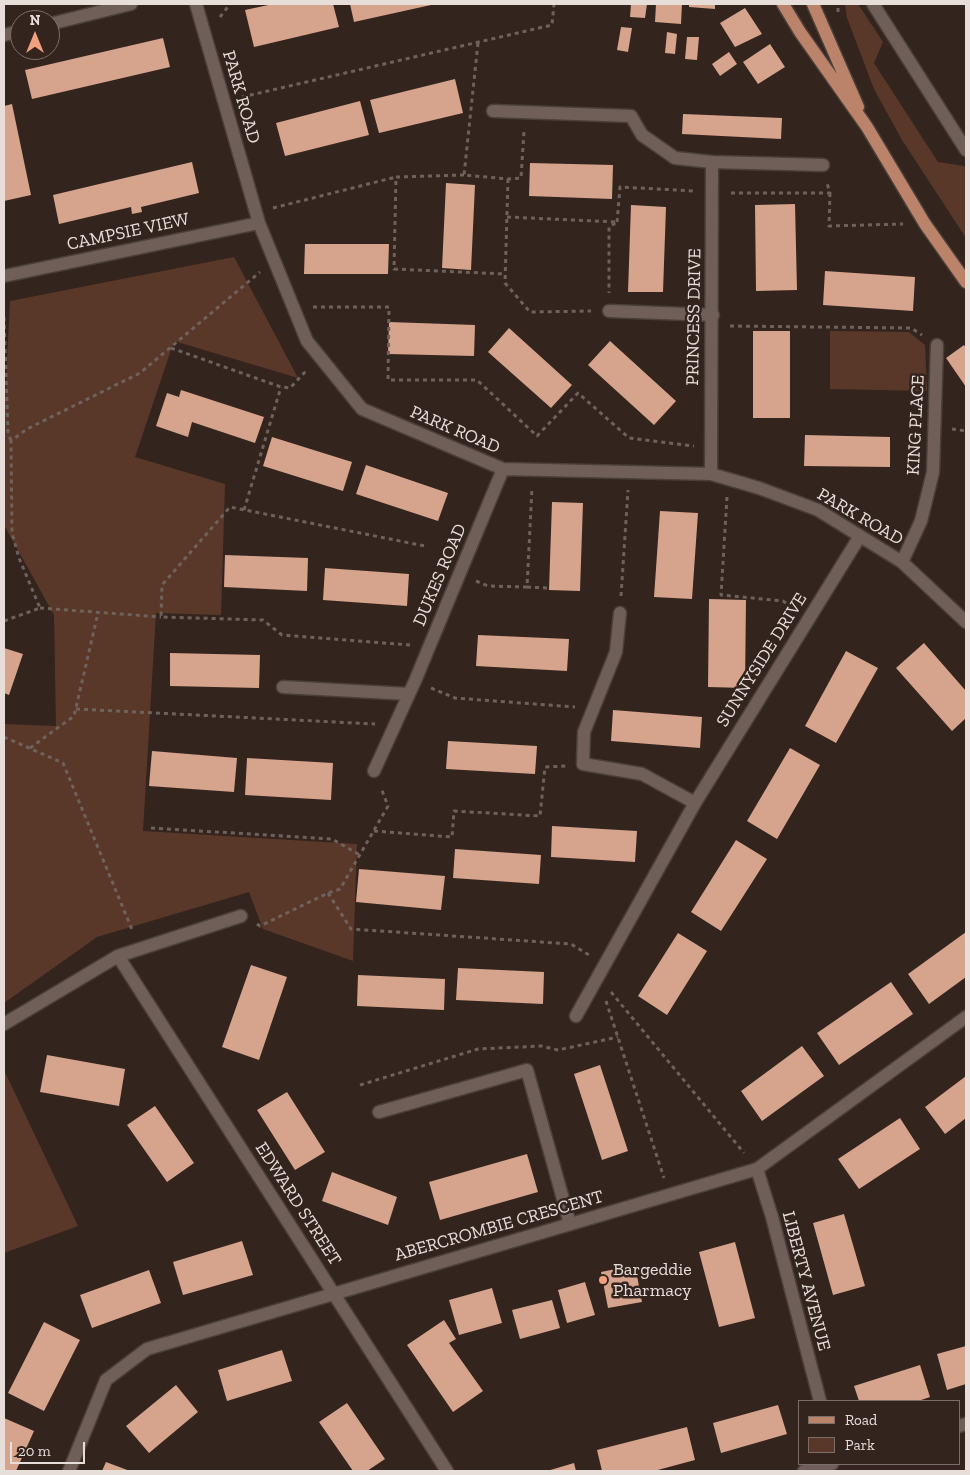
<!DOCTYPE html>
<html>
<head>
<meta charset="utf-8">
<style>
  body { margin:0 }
  #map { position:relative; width:970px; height:1475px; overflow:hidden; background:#33241e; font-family:"Zilla Slab",serif }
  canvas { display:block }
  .frame { position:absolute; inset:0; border:5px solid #e8ded9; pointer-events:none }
  .legend { position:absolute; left:798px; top:1400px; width:162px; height:65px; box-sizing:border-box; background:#33241e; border:1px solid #7b6e69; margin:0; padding:6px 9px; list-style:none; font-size:15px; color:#e8ded9 }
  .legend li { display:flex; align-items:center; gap:10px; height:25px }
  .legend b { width:25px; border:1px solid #7b6e69 }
  .north { position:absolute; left:10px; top:10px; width:50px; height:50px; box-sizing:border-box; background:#33241e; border:1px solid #7b6e69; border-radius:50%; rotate:0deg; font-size:14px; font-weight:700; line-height:20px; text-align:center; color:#e8ded9 }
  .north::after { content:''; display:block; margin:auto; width:18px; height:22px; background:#f1a17d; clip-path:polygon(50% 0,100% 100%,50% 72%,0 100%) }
  .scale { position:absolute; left:10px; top:1442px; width:75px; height:22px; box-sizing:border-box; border:2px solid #e8ded9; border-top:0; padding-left:6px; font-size:15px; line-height:18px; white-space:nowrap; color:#e8ded9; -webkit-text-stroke:4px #33241e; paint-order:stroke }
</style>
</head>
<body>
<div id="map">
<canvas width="970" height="1475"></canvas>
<div class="frame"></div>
<ul class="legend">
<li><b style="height:6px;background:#bb8369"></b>Road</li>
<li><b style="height:14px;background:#593829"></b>Park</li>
</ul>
<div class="north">N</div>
<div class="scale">20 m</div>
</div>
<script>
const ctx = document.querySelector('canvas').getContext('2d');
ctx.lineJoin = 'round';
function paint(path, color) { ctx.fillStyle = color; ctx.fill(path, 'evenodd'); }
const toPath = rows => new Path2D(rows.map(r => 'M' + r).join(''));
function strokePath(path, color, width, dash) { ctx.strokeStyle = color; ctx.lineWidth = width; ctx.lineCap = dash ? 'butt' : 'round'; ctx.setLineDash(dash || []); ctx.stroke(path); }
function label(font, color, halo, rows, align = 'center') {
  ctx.font = font + ' "Zilla Slab",serif'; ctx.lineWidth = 5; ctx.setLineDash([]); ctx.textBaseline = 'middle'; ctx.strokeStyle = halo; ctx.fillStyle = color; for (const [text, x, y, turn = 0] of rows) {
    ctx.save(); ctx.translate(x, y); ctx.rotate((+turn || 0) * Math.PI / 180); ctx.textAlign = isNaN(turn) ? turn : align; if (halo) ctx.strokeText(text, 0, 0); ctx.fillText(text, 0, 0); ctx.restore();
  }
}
paint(toPath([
  [845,4,858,4,883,42,874,63,938,162,964,166,966,169,966,238,902,140,874,89,847,18],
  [234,257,298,378,174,341,135,457,225,484,221,615,156,613,143,831,357,844,353,961,263,929,249,892,97,937,4,1003,4,724,56,726,54,615,4,525,4,421,10,301],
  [830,331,909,332,925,345,927,391,830,389],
  [4,1070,78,1226,4,1253]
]), '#593829');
paint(toPath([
  [273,4,333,4,339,27,254,47,245,10],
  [350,4,431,4,431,5,354,22],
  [631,4,647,4,645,18,630,17],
  [656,4,682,4,681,24,655,22],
  [689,4,715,4,715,9,689,7],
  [745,8,762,34,735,47,720,23],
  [621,27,632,28,628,52,617,50],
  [667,32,677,34,675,54,665,53],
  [687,37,699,37,697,60,685,59],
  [163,38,170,67,32,99,25,70],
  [770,44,785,67,758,84,743,62],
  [729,52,737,64,720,76,712,64],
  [455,79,463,113,379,133,370,100],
  [360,101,369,135,285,156,276,123],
  [12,104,31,195,4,201,4,106],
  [683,114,782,118,781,139,682,134],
  [192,162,199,193,141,207,142,212,132,214,131,207,59,224,53,195],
  [530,163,613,165,612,199,529,196],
  [446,183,475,185,471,270,442,268],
  [795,204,797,290,756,291,755,205],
  [631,205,666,207,663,292,628,292],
  [305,244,389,244,388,274,304,274],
  [825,271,915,277,913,311,823,305],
  [389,322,475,325,474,356,388,354],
  [509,328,572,385,551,408,488,352],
  [753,331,790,331,790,418,753,418],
  [610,341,676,401,654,425,588,365],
  [964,345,966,348,966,387,946,358],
  [181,390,264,417,255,443,192,422,188,437,156,426,167,393,179,397],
  [805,435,890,437,890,467,804,466],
  [272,437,352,462,343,491,263,466],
  [366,465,448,493,438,521,356,494],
  [552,502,583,503,580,591,549,590],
  [660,511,698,513,692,599,654,597],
  [225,555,308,558,307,591,224,587],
  [325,568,409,574,407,606,323,600],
  [709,599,746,600,745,688,708,687],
  [478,635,569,639,567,671,476,666],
  [924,643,966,691,966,718,952,731,896,668],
  [4,648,23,654,9,695,4,693],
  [846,651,878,668,836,743,805,726],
  [170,653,260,655,259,688,170,686],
  [613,710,702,717,700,748,611,741],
  [448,741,537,746,535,774,446,769],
  [790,748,820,765,777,839,747,821],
  [152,751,237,758,234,792,149,786],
  [247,758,333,763,331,800,245,795],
  [552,826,637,831,635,862,551,857],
  [736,840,767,859,721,931,691,912],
  [455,849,541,855,539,884,453,878],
  [359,869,445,876,441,910,356,902],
  [966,932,966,977,929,1004,908,974],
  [678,933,707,951,667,1015,638,996],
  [251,965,287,977,259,1060,222,1047],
  [458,968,544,972,543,1004,456,1000],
  [358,975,445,979,444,1010,357,1006],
  [891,982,913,1014,839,1065,817,1033],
  [802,1046,824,1076,762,1121,741,1091],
  [47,1055,125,1069,119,1106,40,1092],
  [600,1065,628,1151,602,1160,574,1074],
  [966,1076,966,1118,945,1134,925,1107],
  [287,1092,325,1152,295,1170,257,1110],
  [155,1106,194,1163,167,1182,127,1125],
  [900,1118,920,1149,859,1189,838,1159],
  [527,1154,538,1192,440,1220,429,1182],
  [332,1172,397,1197,388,1225,322,1201],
  [844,1214,865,1286,833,1295,813,1223],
  [242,1241,253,1275,183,1295,173,1262],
  [735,1242,755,1318,719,1327,699,1252],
  [635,1265,642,1302,608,1308,601,1272],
  [149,1270,161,1303,92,1328,80,1295],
  [585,1282,595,1315,567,1323,558,1290],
  [492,1288,502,1323,459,1335,449,1300],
  [552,1300,560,1328,520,1339,512,1310],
  [444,1320,456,1339,449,1343,483,1391,453,1412,407,1345],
  [44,1322,80,1340,44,1411,8,1393],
  [966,1346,966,1384,947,1390,937,1354],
  [282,1350,292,1381,227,1401,218,1370],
  [920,1365,930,1397,918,1401,859,1401,854,1386],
  [176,1385,198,1412,149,1453,126,1426],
  [347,1403,385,1459,367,1471,353,1471,319,1422],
  [778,1405,787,1434,721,1453,713,1423],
  [4,1418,34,1431,16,1471,4,1471],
  [687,1427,695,1460,654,1471,602,1471,597,1450],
  [106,1462,130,1471,102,1471],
  [574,1463,576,1471,547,1471]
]), '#d6a38c');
const service = toPath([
  [873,4,966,150],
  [379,1112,527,1070,570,1224]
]);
const minor = toPath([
  [196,4,259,223,307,341,362,409,503,469,711,474,759,488,818,510,902,562,966,622],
  [50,24,131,4],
  [4,35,20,31],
  [493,111,631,116,642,135,675,158,712,162],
  [4,276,259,223],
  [609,311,713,315],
  [711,474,712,162,823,165],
  [902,562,921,521,933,472,937,345],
  [620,613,616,652,584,732,583,764,642,774,695,803],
  [283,687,409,694],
  [374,771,415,681,503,469],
  [118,956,447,1471],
  [576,1016,695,803,860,536],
  [4,1024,118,956,241,916],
  [757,1169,772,1217,820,1401],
  [959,1426,966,1424],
  [69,1471,106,1380,147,1349,757,1169,966,1017],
  [804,1471,832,1464]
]);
const primary = toPath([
  [783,4,800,32,867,127,925,224,966,282],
  [813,4,858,107]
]);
strokePath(service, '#4b3f39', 15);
strokePath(minor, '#4b3f39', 15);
strokePath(primary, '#4b3f39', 15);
strokePath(toPath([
  [838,12,838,4],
  [220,17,230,4],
  [478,43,464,175,508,179,521,178,524,131],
  [242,97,552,25,554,4],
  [464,175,396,177,394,269,505,274],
  [508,179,505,283,530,312,591,311],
  [731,193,830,193,827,183],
  [830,193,829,226,903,224],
  [273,208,396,177],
  [507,217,617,222,609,227,609,293],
  [617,222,620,187,695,191],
  [313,307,389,307,388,380,477,380,537,436,578,393,629,438,694,446],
  [4,317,8,432,11,441],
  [730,326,911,328,922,335],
  [171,348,281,387,290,388,307,370],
  [952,429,966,431],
  [727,497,721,595,783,601,794,608],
  [244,510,281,387],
  [476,581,488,586,527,587,532,488],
  [527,587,547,588],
  [621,596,628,490],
  [40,608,161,617],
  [4,621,40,608,19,558,12,533,11,441,27,429,140,373,260,272],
  [410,645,282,635,263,620,161,617,162,585,230,507,425,546],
  [431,688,455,698,575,707],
  [76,709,375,724],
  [4,737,63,763,133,932],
  [30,748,74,716,98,613],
  [151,828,332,839,360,855],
  [374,831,452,837,454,811,540,816,545,767,566,766],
  [328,893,351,929,571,944,589,955],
  [257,924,260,926,328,893,340,889,388,806,381,788],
  [611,992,744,1153],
  [606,1001,664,1178],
  [360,1085,478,1049,541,1046,558,1050,618,1037]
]), '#6f625c', 3, [4, 4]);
strokePath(service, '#705f58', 12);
strokePath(minor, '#705f58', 12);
strokePath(primary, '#bb8369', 12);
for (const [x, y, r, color] of [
  [603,1280,5,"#f1a17d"]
]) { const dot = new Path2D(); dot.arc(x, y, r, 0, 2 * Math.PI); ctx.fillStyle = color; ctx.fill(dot); strokePath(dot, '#33241e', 2); }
label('18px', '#e8ded9', '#33241e', [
  ["PARK ROAD",241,97,74],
  ["CAMPSIE VIEW",128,232,-12],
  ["PRINCESS DRIVE",694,317,-89],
  ["KING PLACE",916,425,-87],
  ["PARK ROAD",455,430,23],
  ["PARK ROAD",860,517,30],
  ["DUKES ROAD",440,575,-67],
  ["SUNNYSIDE DRIVE",762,660,-58],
  ["EDWARD STREET",298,1204,57],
  ["ABERCROMBIE CRESCENT",499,1226,-16],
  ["LIBERTY AVENUE",806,1281,75]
]);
label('18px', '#e8ded9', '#33241e', [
  ["Bargeddie",613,1270],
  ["Pharmacy",613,1291]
], 'left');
</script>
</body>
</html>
